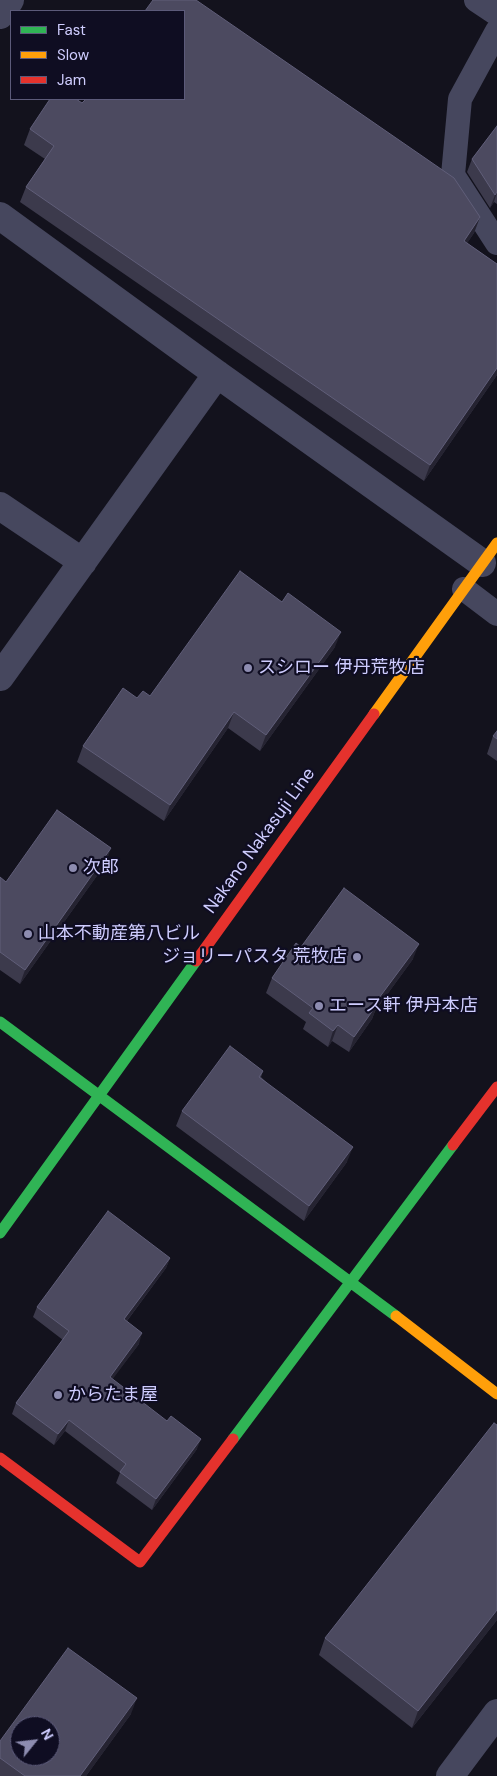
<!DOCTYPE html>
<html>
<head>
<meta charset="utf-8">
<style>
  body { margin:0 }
  #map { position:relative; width:497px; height:1776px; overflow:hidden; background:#13121d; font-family:"DM Sans",sans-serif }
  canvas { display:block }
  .legend { position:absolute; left:10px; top:10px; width:175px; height:90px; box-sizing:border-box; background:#0f0d22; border:1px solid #5c5a7a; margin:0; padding:6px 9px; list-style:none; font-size:15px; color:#cfcdff }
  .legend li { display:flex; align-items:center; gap:10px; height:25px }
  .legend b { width:25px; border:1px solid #5c5a7a }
  .north { position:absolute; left:10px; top:1716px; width:50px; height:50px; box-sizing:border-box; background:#0f0d22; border:1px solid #5c5a7a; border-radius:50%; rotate:61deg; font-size:14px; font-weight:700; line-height:20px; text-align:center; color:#cfcdff }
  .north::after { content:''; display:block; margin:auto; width:18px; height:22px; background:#8d8cb0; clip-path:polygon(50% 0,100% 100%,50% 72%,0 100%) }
</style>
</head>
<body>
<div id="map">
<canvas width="497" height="1776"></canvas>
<ul class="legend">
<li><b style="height:6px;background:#30b455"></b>Fast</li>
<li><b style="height:6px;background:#ff9f0a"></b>Slow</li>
<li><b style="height:6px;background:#e5322d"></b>Jam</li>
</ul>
<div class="north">N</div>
</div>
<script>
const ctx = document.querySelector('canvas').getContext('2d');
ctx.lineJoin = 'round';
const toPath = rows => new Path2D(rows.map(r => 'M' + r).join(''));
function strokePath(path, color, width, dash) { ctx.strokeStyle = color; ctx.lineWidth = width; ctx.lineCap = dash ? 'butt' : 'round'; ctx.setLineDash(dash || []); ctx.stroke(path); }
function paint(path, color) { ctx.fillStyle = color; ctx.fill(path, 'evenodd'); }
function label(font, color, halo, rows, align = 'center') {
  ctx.font = font + ' "DM Sans","Noto Sans JP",sans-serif'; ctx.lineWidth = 4.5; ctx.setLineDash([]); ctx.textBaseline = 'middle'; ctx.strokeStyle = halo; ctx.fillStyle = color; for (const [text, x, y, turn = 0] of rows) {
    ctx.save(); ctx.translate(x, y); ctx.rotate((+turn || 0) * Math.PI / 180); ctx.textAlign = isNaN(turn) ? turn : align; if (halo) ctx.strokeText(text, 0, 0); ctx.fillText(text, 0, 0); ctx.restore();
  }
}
strokePath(toPath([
  [476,0,497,14],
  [497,31,460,99,453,175,497,243],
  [464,589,497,614]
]), '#46475e', 24);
strokePath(toPath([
  [0,15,10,0],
  [0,216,217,374,482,563],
  [0,506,83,562],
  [0,677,217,374],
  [450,1776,497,1713]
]), '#46475e', 28);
strokePath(toPath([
  [0,1022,396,1316],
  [0,1233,196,961],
  [233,1439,453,1145]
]), '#30b455', 11);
strokePath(toPath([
  [374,714,497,543],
  [396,1316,497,1394]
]), '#ff9f0a', 11);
strokePath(toPath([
  [196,961,374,714],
  [453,1145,497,1087],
  [0,1458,140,1562,233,1439]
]), '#e5322d', 11);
paint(toPath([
  [82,103,480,217,474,233,467,243,497,264,497,375,424,481,20,202,26,187,45,159,24,145,30,129],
  [497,126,497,204,494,202,490,208,467,172,472,159],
  [335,647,260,751,228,728,164,821,77,762,83,746,137,698,150,696],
  [497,731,497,761,487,754,493,736],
  [106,863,20,984,0,970,0,877,6,882],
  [301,947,413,959,375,1011,372,1019,349,1052,332,1041,328,1047,303,1029,306,1022,266,993,272,978],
  [263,1071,261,1077,347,1162,304,1221,176,1126,182,1111],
  [170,1258,166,1268,127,1321,139,1344,112,1379,197,1449,152,1510,116,1483,120,1473,65,1431,54,1445,12,1414,16,1403,63,1340,33,1317,37,1307],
  [497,1620,412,1728,319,1655,325,1638],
  [131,1714,86,1776,0,1776,0,1741]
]), '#3c3a4c');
paint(toPath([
  [497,192,494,202,490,208,495,195],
  [480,217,474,233,458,257,464,241],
  [497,368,497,375,424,481,430,465],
  [341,632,335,647,260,751,266,735],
  [234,712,228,728,164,821,170,805],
  [111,848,106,863,20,984,25,970],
  [419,944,413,959,375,1011,372,1019,349,1052,354,1037,376,1002],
  [338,1025,332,1041,328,1047,333,1031],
  [353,1147,347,1162,304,1221,309,1206],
  [170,1258,166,1268,120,1330,124,1319],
  [142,1333,139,1344,106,1388,110,1377],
  [69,1420,65,1431,54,1445,58,1434],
  [201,1439,197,1449,152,1510,156,1499],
  [497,1610,497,1620,412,1728,418,1711],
  [137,1698,131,1714,86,1776,80,1776]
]), '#252331');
const building = toPath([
  [153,0,196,0,454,178,480,217,464,241,497,264,497,368,430,465,26,187,54,146,30,129,50,99,76,99,82,103,86,99,184,99,184,11,145,11,153,0],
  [497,126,497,192,495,195,472,159,497,126],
  [240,571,282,602,288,593,341,632,266,735,234,712,170,805,83,746,123,688,137,698,143,691,150,696,240,571],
  [497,731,497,739,493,736,497,731],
  [57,810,111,848,25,970,0,952,0,877,6,882,57,810],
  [344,888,419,944,376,1002,378,1003,354,1037,338,1025,333,1031,309,1013,313,1008,272,978,296,943,301,947,344,888],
  [230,1046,263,1071,259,1077,353,1147,309,1206,182,1111,230,1046],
  [108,1211,170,1258,124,1319,142,1333,110,1377,167,1421,171,1416,201,1439,156,1499,120,1472,126,1464,69,1420,58,1434,16,1403,69,1331,37,1307,108,1211],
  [494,1423,497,1425,497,1610,418,1711,325,1638,494,1423],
  [68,1648,137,1698,80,1776,25,1776,0,1758,0,1741,68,1648],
  [20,1726,50,1726,50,1756,20,1756,20,1726]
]);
paint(building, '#4c4a60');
strokePath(building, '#605e79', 1);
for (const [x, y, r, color] of [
  [248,668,5,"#8d8cb0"],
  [73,868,5,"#8d8cb0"],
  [28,934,5,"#8d8cb0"],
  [357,957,5,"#8d8cb0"],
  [319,1006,5,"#8d8cb0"],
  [58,1395,5,"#8d8cb0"]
]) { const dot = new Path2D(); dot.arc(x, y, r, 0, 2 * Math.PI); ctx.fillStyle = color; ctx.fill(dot); strokePath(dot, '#0f0d22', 2); }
label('18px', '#cfcdff', '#0f0d22', [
  ["スシロー 伊丹荒牧店",258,668],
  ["次郎",83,868],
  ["山本不動産第八ビル",38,934],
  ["ジョリーパスタ 荒牧店",347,957,"right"],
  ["エース軒 伊丹本店",329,1006],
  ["からたま屋",68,1395]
], 'left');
label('18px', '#cfcdff', '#0f0d22', [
  ["Nakano Nakasuji Line",260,841,-54]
]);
</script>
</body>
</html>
